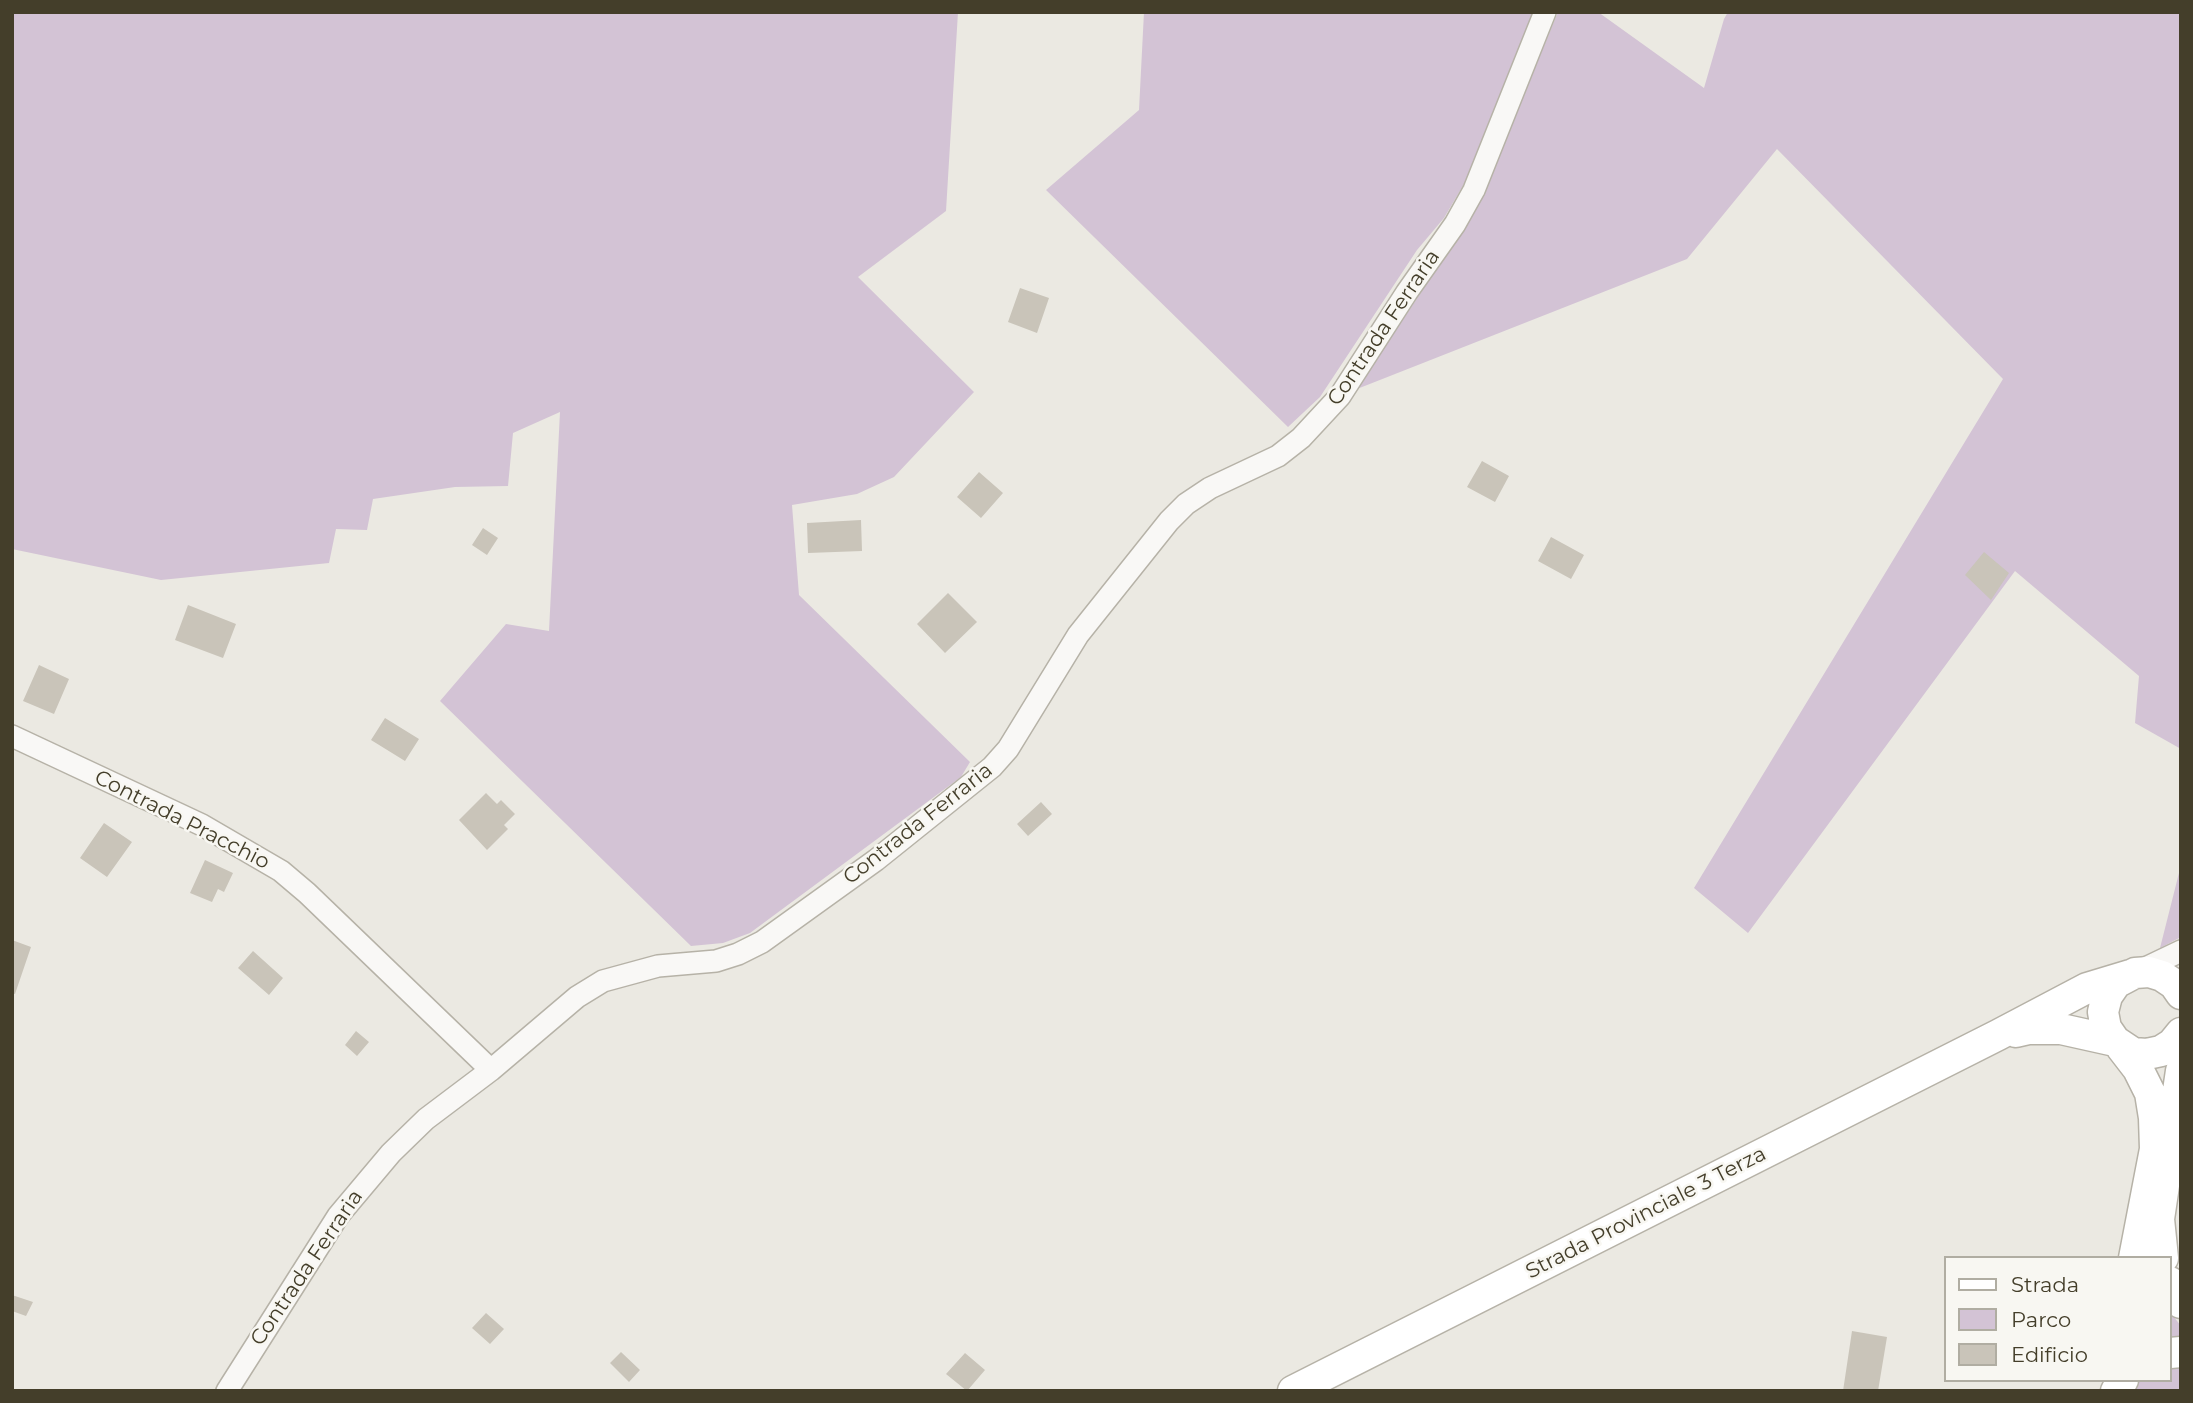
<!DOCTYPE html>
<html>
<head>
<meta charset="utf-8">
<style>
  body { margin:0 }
  #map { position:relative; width:2193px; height:1403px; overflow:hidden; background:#ebe9e2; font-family:Montserrat,sans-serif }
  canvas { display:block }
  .frame { position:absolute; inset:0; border:14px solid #443e2a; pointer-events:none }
  .legend { position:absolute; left:1944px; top:1256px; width:228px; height:126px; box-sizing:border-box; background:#f8f7f2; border:2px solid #b0ada2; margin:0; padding:9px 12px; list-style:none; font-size:21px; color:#443e2a }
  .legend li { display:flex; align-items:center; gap:14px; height:35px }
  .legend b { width:35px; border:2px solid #b0ada2 }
</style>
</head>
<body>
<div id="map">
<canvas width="2193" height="1403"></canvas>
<div class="frame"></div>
<ul class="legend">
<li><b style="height:9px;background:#fff"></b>Strada</li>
<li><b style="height:19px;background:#d3c3d5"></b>Parco</li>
<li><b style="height:19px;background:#c9c4b9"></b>Edificio</li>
</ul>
</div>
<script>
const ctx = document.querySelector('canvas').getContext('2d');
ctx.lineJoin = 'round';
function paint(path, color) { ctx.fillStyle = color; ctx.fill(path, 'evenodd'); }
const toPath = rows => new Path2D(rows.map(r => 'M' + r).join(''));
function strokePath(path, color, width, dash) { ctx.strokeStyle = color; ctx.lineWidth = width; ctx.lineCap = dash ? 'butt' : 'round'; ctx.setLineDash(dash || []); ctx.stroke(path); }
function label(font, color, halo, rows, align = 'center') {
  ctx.font = font + ' Montserrat,sans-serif'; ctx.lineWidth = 5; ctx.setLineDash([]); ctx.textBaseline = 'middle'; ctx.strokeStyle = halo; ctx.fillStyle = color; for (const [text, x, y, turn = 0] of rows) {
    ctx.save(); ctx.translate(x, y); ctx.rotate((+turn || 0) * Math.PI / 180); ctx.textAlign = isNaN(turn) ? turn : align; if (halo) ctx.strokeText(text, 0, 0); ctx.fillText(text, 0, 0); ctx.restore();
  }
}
paint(toPath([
  [12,12,958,12,946,211,858,277,974,392,894,477,857,494,792,505,799,595,970,762,961,777,750,933,723,943,691,946,440,701,506,624,549,631,560,412,513,433,508,486,455,487,373,499,367,530,336,529,329,563,161,580,12,549],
  [1144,12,1537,12,1464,184,1444,218,1417,250,1320,397,1288,427,1046,190,1139,110],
  [1558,12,1598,12,1704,88,1724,19,1728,12,2181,12,2181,749,2135,723,2139,676,2015,571,1748,933,1694,888,2003,379,1777,149,1687,259,1357,389,1459,235,1482,195],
  [2181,865,2181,937,2160,948],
  [2170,1312,2181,1326,2181,1339,2170,1340],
  [2181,1366,2181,1391,2132,1391,2140,1380,2170,1380,2170,1367]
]), '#d3c3d5');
paint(toPath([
  [1020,288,1049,298,1037,333,1008,322],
  [1482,461,1509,476,1495,502,1467,487],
  [979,472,1003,493,981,518,957,497],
  [861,520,862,551,808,553,807,523],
  [483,528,498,538,487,555,472,545],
  [1551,537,1584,555,1571,579,1538,561],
  [1984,552,2009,573,1991,600,1965,575],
  [948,593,977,622,945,653,917,624],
  [188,605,236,624,223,658,175,640],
  [39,665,69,679,54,714,23,701],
  [385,718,419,739,405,761,371,740],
  [486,793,497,804,501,800,515,814,504,825,508,829,487,850,459,820],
  [1041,802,1052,814,1028,836,1017,824],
  [104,823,132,842,107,877,80,858],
  [205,860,233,873,224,892,218,889,212,902,190,893],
  [12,940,31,947,15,994,12,993],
  [253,951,283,978,269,995,238,968],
  [356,1031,369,1042,357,1056,345,1045],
  [12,1295,33,1302,26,1316,12,1311],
  [486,1313,504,1329,490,1344,472,1328],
  [1852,1331,1887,1337,1878,1391,1843,1391],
  [621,1352,640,1370,629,1382,610,1363],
  [965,1353,985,1370,967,1391,946,1374]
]), '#c9c4b9');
const street = toPath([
  [12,736,202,825,281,871,307,893,491,1070],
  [2135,973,2181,951],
  [227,1391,338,1216,391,1153,426,1119,491,1070,577,997,603,981,658,966,716,961,738,954,762,942,876,860,992,767,1008,749,1078,635,1169,521,1186,504,1210,488,1278,456,1301,438,1340,396,1407,292,1455,224,1474,190,1545,12]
]);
const secondary = toPath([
  [2181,994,2174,984,2162,976,2149,972,2135,973,2116,983,2107,996,2103,1012,2106,1028,2115,1041,2133,1053,2147,1054,2161,1051,2172,1044,2181,1033],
  [2016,1032,2029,1029,2061,1029,2115,1041],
  [2121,1047,2138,1069,2150,1093,2154,1118,2155,1149,2134,1258],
  [2163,1258,2159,1219,2181,1071],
  [2170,1282,2181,1303],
  [2170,1353,2181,1352],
  [1293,1391,1998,1035,2087,988,2130,975],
  [2116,1391,2123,1380]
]);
strokePath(street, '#b6b2a7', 24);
strokePath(secondary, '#b6b2a7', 33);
strokePath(street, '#f9f8f6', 21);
strokePath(secondary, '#fff', 30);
label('21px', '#443e2a', '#f8f7f2', [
  ["Contrada Ferraria",1384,328,-56],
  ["Contrada Pracchio",182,820,27],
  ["Contrada Ferraria",918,824,-38],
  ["Strada Provinciale 3 Terza",1646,1213,-27],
  ["Contrada Ferraria",307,1268,-56]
]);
</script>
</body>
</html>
